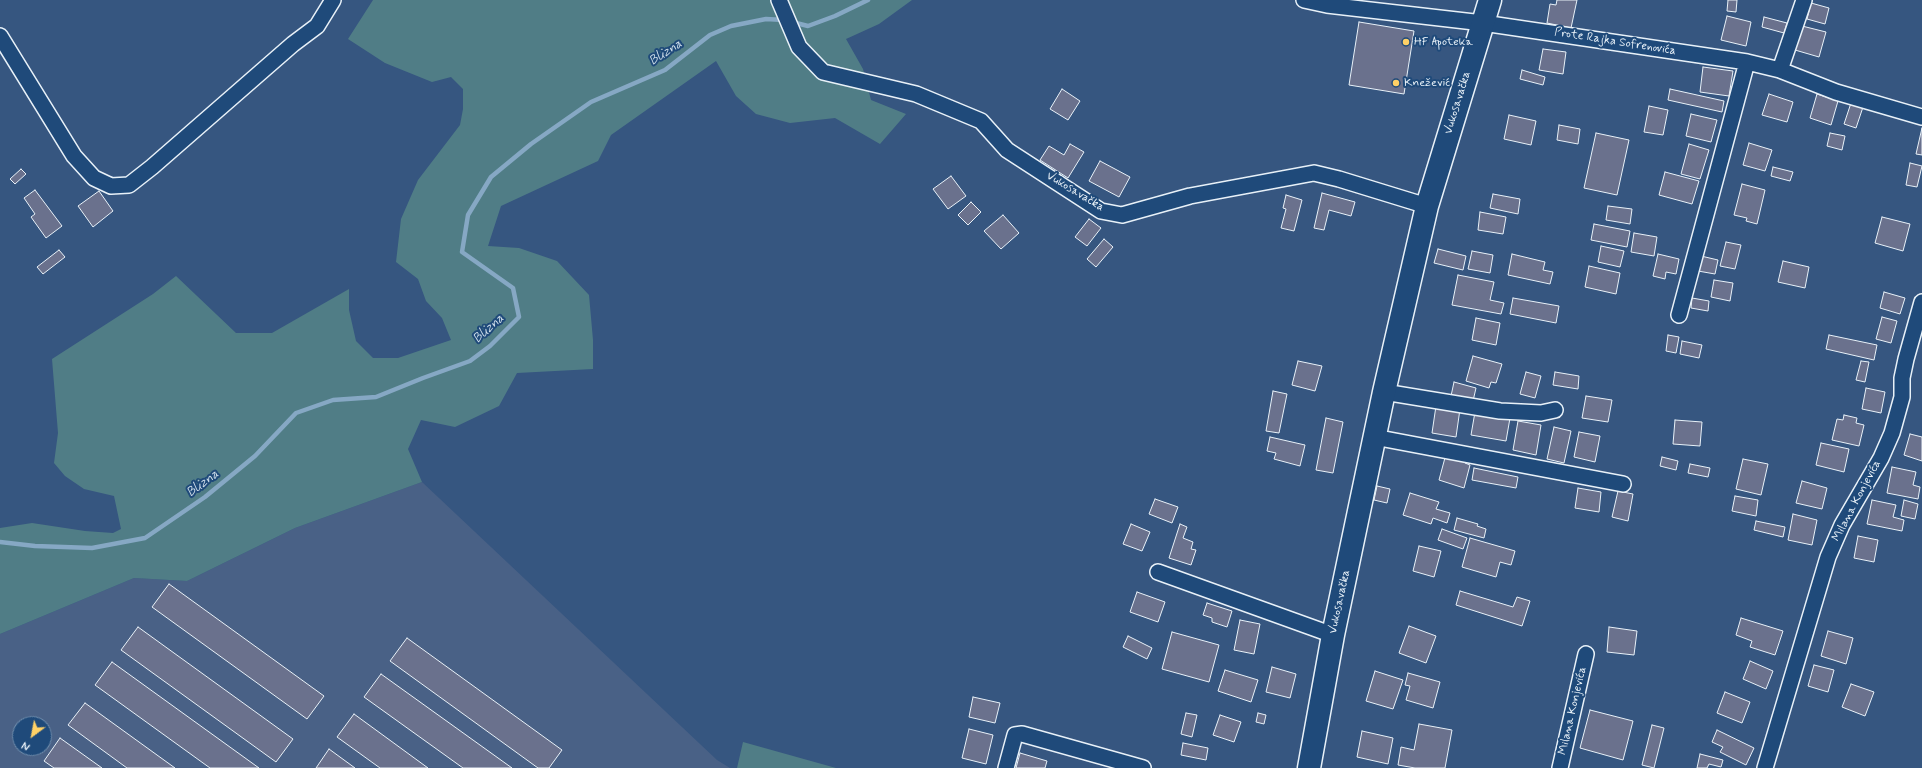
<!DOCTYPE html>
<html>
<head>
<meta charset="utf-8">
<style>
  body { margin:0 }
  #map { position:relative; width:1922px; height:768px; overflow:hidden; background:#365680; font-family:Mynerve,sans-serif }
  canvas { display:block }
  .north { position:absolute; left:12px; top:716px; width:40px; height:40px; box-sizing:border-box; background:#1f4a7a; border:1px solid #6f8dac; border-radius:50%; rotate:212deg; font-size:11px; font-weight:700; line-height:16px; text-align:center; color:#e8f1f8 }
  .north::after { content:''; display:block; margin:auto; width:14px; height:18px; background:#ffd166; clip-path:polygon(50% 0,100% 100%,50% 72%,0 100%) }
</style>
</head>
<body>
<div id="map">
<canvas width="1922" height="768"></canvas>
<div class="north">N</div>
</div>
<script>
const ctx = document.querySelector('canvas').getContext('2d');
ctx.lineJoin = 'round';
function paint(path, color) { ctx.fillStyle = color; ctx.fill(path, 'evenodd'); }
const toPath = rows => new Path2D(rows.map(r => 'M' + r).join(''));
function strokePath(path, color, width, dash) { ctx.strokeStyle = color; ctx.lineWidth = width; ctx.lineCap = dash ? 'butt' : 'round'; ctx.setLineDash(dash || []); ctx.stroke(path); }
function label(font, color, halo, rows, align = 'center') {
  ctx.font = font + ' Mynerve,sans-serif'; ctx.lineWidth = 4; ctx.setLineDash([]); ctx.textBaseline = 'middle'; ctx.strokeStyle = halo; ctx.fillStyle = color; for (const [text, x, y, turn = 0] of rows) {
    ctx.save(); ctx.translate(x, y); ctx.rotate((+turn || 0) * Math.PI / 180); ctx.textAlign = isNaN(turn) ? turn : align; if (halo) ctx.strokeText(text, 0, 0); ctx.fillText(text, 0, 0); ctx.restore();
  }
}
paint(toPath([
  [422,482,717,760,730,768,0,768,0,634,134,578,187,581,295,528],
  [20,724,44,724,44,748,20,748]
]), '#496186');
paint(toPath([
  [373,0,912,0,879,24,846,39,863,69,871,100,906,114,880,144,835,118,790,123,756,114,736,96,716,61,611,135,598,161,501,206,488,246,519,248,557,261,589,295,593,340,593,369,517,373,499,406,455,427,421,420,408,449,422,482,295,528,187,581,134,578,0,634,0,528,32,523,85,531,113,533,121,529,114,496,84,489,65,476,54,463,58,433,52,359,153,294,176,276,236,333,272,333,349,289,349,310,356,341,373,358,398,358,451,340,442,318,426,301,418,279,396,262,401,219,418,180,460,125,463,109,463,89,451,77,432,82,385,63,348,39],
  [743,742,836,768,737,768]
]), '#507d86');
strokePath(toPath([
  [792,22,808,26,835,16,868,0],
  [0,542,35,546,92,548,145,538,205,497,255,456,296,413,333,400,376,397,423,378,470,361,490,346,519,317,513,288,462,252,468,215,491,177,531,144,591,102,665,70,710,35,731,26,766,19,784,20]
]), '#86a8c4', 4.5);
const building = toPath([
  [1557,0,1577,0,1571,28,1547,23,1550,4,1556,5,1557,0],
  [1728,0,1737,0,1736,12,1727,11,1728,0],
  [1811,3,1829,8,1825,24,1807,19,1811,3],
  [1727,16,1751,22,1746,46,1721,40,1727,16],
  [1764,17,1787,23,1784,33,1762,27,1764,17],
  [1359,22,1414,31,1404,94,1349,85,1359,22],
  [1802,26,1826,32,1819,57,1795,50,1802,26],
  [1543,49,1566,52,1563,74,1539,70,1543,49],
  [1703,67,1733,71,1729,96,1700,92,1703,67],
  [1522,70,1545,77,1543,85,1520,79,1522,70],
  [1062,89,1080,101,1068,120,1050,109,1062,89],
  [1670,89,1724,101,1722,112,1668,100,1670,89],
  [1769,94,1793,102,1787,122,1762,115,1769,94],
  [1817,94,1838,101,1831,125,1810,118,1817,94],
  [1851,103,1863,107,1856,128,1844,124,1851,103],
  [1649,106,1668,110,1663,135,1644,132,1649,106],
  [1691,114,1717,120,1711,142,1686,136,1691,114],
  [1509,115,1536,121,1531,145,1504,139,1509,115],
  [1559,125,1580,129,1578,144,1557,140,1559,125],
  [1922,128,1922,155,1916,154,1922,128],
  [1596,133,1629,140,1617,195,1584,188,1596,133],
  [1830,133,1845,136,1842,150,1827,146,1830,133],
  [1749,143,1772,150,1765,171,1743,165,1749,143],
  [1070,144,1084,152,1068,178,1040,160,1049,146,1064,155,1070,144],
  [1689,144,1709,150,1700,179,1681,174,1689,144],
  [1100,161,1130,177,1119,197,1089,181,1100,161],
  [1910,163,1922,166,1917,187,1906,185,1910,163],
  [1773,167,1793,172,1790,181,1771,176,1773,167],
  [21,169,26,174,15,184,10,179,21,169],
  [1665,172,1699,181,1692,204,1659,195,1665,172],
  [951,176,966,196,948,209,933,189,951,176],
  [1742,184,1765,190,1757,224,1746,221,1747,218,1734,215,1742,184],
  [35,190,62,226,46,238,31,217,35,214,24,198,35,190],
  [99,191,113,211,93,227,78,206,99,191],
  [1322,193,1355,202,1351,216,1329,210,1324,230,1314,228,1322,193],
  [1493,194,1520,199,1518,214,1490,208,1493,194],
  [1286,195,1302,200,1294,231,1281,228,1286,209,1283,208,1286,195],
  [971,202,981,212,968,225,958,215,971,202],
  [1608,206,1632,209,1630,224,1606,220,1608,206],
  [1480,212,1506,217,1503,234,1478,230,1480,212],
  [1003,215,1019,233,1001,249,984,231,1003,215],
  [1882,217,1910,224,1903,251,1875,243,1882,217],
  [1089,219,1101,228,1087,246,1075,237,1089,219],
  [1594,224,1630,231,1627,247,1591,240,1594,224],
  [1634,233,1657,237,1654,256,1631,252,1634,233],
  [1104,239,1113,247,1096,267,1087,259,1104,239],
  [1726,242,1741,245,1735,269,1720,266,1726,242],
  [1601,246,1624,251,1620,267,1598,262,1601,246],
  [1438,249,1466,256,1463,270,1434,263,1438,249],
  [59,250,65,257,43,274,37,267,59,250],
  [1472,251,1493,255,1490,273,1468,269,1472,251],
  [1512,254,1545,262,1543,270,1553,272,1550,284,1508,275,1512,254],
  [1658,254,1679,259,1676,274,1666,272,1665,279,1653,276,1658,254],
  [1701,256,1718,260,1715,274,1698,271,1701,256],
  [1783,261,1809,267,1805,288,1778,282,1783,261],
  [1589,266,1620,273,1616,294,1585,287,1589,266],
  [1458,275,1494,282,1490,300,1504,303,1501,314,1452,305,1458,275],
  [1714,280,1733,283,1730,301,1711,297,1714,280],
  [1884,292,1905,298,1900,314,1880,308,1884,292],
  [1513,298,1559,306,1556,323,1510,314,1513,298],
  [1692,298,1709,301,1708,311,1691,308,1692,298],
  [1882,317,1897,321,1891,343,1876,339,1882,317],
  [1476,318,1500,323,1496,345,1472,340,1476,318],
  [1668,335,1679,337,1676,353,1666,351,1668,335],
  [1829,335,1877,345,1874,360,1826,349,1829,335],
  [1682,341,1702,345,1699,358,1680,354,1682,341],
  [1473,356,1502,364,1496,383,1491,382,1489,388,1466,381,1473,356],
  [1298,361,1322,366,1315,391,1292,385,1298,361],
  [1861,361,1869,362,1865,382,1856,380,1861,361],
  [1526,372,1541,376,1535,398,1520,394,1526,372],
  [1555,372,1579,376,1578,389,1553,385,1555,372],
  [1454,382,1476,388,1473,401,1451,396,1454,382],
  [1866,388,1885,392,1881,413,1862,409,1866,388],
  [1273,391,1287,394,1279,433,1266,431,1273,391],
  [1586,396,1612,400,1608,422,1582,418,1586,396],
  [1436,406,1460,409,1456,437,1432,433,1436,406],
  [1475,412,1510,418,1506,441,1471,435,1475,412],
  [1844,415,1857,418,1856,423,1864,425,1859,446,1832,440,1837,419,1843,420,1844,415],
  [1326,418,1343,422,1333,473,1316,470,1326,418],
  [1675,420,1702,422,1700,446,1673,444,1675,420],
  [1518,421,1541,425,1536,455,1513,450,1518,421],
  [1554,427,1571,431,1564,463,1547,459,1554,427],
  [1579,432,1600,436,1595,462,1574,457,1579,432],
  [1910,434,1922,437,1922,461,1904,455,1910,434],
  [1270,437,1305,445,1300,466,1274,459,1276,453,1267,451,1270,437],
  [1821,443,1849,449,1844,472,1816,465,1821,443],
  [1446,454,1466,460,1465,463,1470,465,1464,488,1439,480,1446,454],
  [1662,457,1678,461,1676,470,1660,466,1662,457],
  [1743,459,1768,464,1761,495,1736,489,1743,459],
  [1690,464,1710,468,1708,477,1688,473,1690,464],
  [1892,467,1916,472,1913,485,1920,487,1918,499,1887,493,1892,467],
  [1474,468,1518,477,1516,488,1472,480,1474,468],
  [1802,481,1827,488,1822,509,1796,503,1802,481],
  [1377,486,1390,489,1387,503,1374,500,1377,486],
  [1578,488,1601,492,1599,512,1575,508,1578,488],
  [1618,491,1633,494,1628,521,1612,517,1618,491],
  [1410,493,1439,502,1436,509,1450,513,1447,523,1433,518,1431,524,1403,515,1410,493],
  [1735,496,1758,500,1756,516,1732,511,1735,496],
  [1155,499,1178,507,1172,523,1149,514,1155,499],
  [1872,500,1896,505,1893,517,1904,520,1902,531,1867,524,1872,500],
  [1904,500,1918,504,1915,519,1901,516,1904,500],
  [1793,514,1817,520,1812,545,1788,540,1793,514],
  [1457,518,1478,524,1477,526,1486,529,1484,538,1454,530,1457,518],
  [1756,521,1785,527,1783,537,1754,530,1756,521],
  [1131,524,1150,532,1142,551,1123,544,1131,524],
  [1180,524,1187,527,1183,538,1193,542,1191,549,1196,550,1191,565,1169,558,1180,524],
  [1442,529,1467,538,1463,549,1438,540,1442,529],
  [1858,536,1878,540,1874,562,1854,558,1858,536],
  [1470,538,1515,551,1511,565,1500,562,1496,577,1462,567,1470,538],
  [1419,546,1441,551,1434,577,1413,571,1419,546],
  [169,584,324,696,307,719,152,607,169,584],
  [1460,591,1513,607,1517,597,1530,601,1522,626,1456,605,1460,591],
  [1137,592,1165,602,1158,622,1130,612,1137,592],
  [1207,603,1232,611,1227,627,1212,622,1212,618,1203,615,1207,603],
  [1741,618,1783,631,1775,655,1750,647,1752,641,1736,635,1741,618],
  [1240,620,1260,624,1254,654,1234,650,1240,620],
  [1409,626,1436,636,1426,663,1399,653,1409,626],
  [138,627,293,739,276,762,121,650,138,627],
  [1609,627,1637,631,1634,655,1607,652,1609,627],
  [1828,631,1853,638,1846,664,1821,656,1828,631],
  [1172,632,1219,645,1209,682,1162,669,1172,632],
  [1128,636,1152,648,1147,659,1123,647,1128,636],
  [407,638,562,750,549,768,538,768,390,661,407,638],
  [1750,661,1773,671,1766,689,1743,679,1750,661],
  [112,662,259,768,210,768,95,685,112,662],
  [1814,665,1834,670,1828,692,1808,686,1814,665],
  [1272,667,1296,674,1290,698,1266,692,1272,667],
  [1225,670,1258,680,1251,702,1218,691,1225,670],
  [1375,671,1403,680,1393,709,1366,701,1375,671],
  [1408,673,1440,682,1433,708,1406,700,1410,686,1405,685,1408,673],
  [381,674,512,768,463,768,364,697,381,674],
  [1851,684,1874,692,1865,716,1842,707,1851,684],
  [1725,692,1750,702,1742,723,1717,713,1725,692],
  [973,697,1000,703,995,723,969,717,973,697],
  [85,703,175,768,127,768,68,725,85,703],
  [1590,710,1633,721,1623,760,1580,748,1590,710],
  [1186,713,1197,715,1192,737,1181,734,1186,713],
  [1258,713,1266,715,1264,724,1256,722,1258,713],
  [354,714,428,768,380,768,337,737,354,714],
  [1220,715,1241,722,1234,742,1213,735,1220,715],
  [1419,724,1452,730,1445,768,1415,768,1398,765,1401,747,1414,750,1419,724],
  [1652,725,1664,728,1654,768,1642,765,1652,725],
  [969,729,993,735,986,764,962,758,969,729],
  [1717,730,1754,748,1746,765,1720,752,1723,747,1712,742,1717,730],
  [1362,731,1393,738,1388,764,1357,757,1362,731],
  [60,738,102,768,54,768,44,761,60,738],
  [1183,743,1208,748,1206,760,1181,755,1183,743],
  [329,749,355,768,316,768,329,749],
  [1020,753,1047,761,1045,768,1016,768,1020,753],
  [1700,754,1723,760,1721,767,1709,764,1707,768,1697,768,1700,754]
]);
paint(building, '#6a718d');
strokePath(building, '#e8f1f8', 1);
const street = toPath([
  [779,0,799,47,823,72,916,94,981,121,1007,150,1101,211,1122,215,1190,196,1314,173,1339,179,1427,206],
  [1304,0,1327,5,1483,23,1747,62,1780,70,1836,92,1922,117],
  [0,36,74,156,94,178,111,186,129,185,152,167,293,44,317,26,333,0],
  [1780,70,1804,0],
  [1679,315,1747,62],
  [1384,392,1500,411,1541,413,1555,410],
  [1374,437,1623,484],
  [1158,572,1333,635],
  [1006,768,1015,735,1022,734,1143,768],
  [1560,768,1586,654],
  [1765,768,1828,557,1842,525,1881,458,1892,433,1902,397,1902,378,1906,359,1922,302]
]);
const secondary = toPath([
  [1309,768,1333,635,1384,392,1427,206,1490,0]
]);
strokePath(street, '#e8f1f8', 18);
strokePath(secondary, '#e8f1f8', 25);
strokePath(street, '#1f4a7a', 15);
strokePath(secondary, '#1f4a7a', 22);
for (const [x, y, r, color] of [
  [1406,42,4,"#ffd166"],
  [1396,83,4,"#ffd166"]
]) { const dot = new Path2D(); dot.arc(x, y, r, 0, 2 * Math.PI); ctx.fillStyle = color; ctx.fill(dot); strokePath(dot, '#1f4a7a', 1.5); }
label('12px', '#e8f1f8', '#1f4a7a', [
  ["HF Apoteka",1414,42],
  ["Knežević",1404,83]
], 'left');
label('12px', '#e8f1f8', '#1f4a7a', [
  ["Prote Rajka Sofrenovića",1615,42,9],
  ["Vukosavačka",1458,103,-73],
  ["Vukosavačka",1075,192,31],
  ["Milana Konjevića",1857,501,-62],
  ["Vukosavačka",1340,602,-78],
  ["Milana Konjevića",1573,711,-77]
]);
label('italic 13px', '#d0dfeb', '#1f4a7a', [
  ["Blizna",666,53,-33],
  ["Blizna",489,329,-42],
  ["Blizna",203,484,-37]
]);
</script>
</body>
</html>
